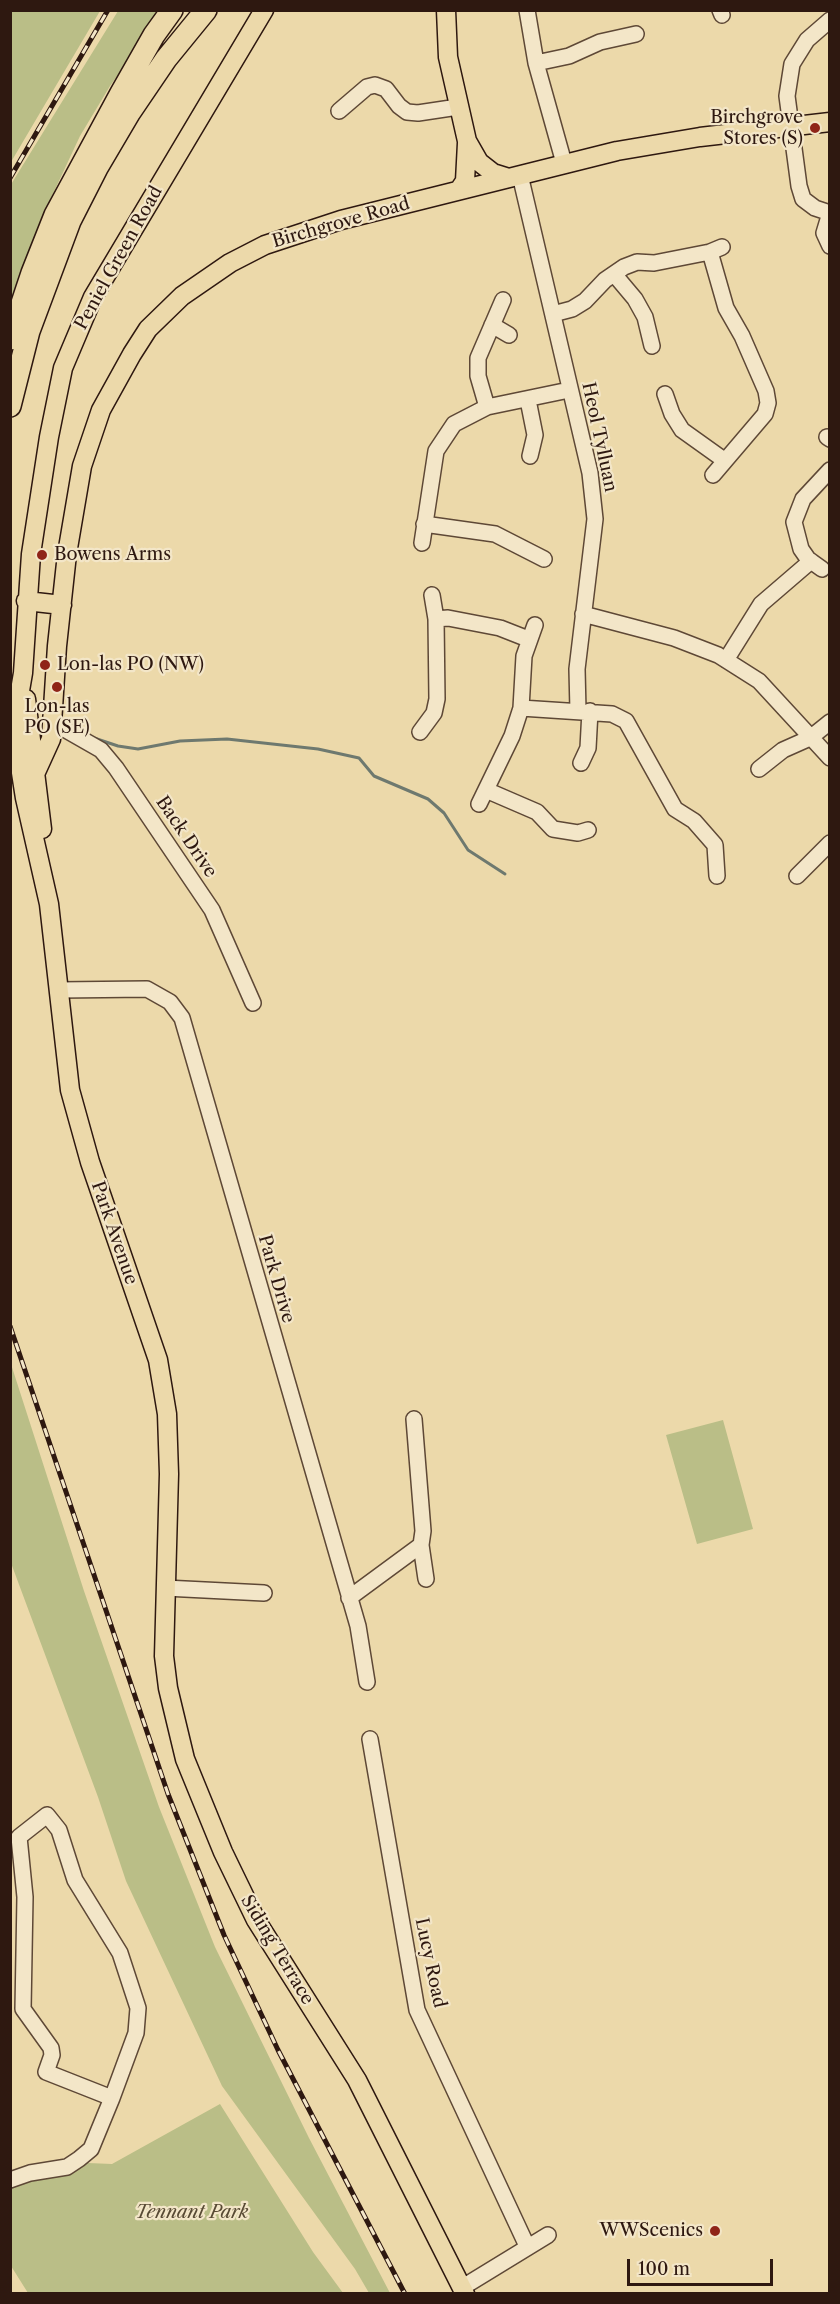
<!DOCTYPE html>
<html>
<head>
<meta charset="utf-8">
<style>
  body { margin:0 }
  #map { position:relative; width:840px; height:2304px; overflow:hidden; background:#ecd9aa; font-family:"Libre Caslon Text",serif }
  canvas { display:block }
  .frame { position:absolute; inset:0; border:12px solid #2e1810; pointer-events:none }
  .scale { position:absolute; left:627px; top:2259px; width:146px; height:27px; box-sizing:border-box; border:3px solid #2e1810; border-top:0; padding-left:8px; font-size:18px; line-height:21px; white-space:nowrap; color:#2e1810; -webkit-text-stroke:4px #f3e6c8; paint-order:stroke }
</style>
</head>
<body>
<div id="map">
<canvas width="840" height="2304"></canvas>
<div class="frame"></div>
<div class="scale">100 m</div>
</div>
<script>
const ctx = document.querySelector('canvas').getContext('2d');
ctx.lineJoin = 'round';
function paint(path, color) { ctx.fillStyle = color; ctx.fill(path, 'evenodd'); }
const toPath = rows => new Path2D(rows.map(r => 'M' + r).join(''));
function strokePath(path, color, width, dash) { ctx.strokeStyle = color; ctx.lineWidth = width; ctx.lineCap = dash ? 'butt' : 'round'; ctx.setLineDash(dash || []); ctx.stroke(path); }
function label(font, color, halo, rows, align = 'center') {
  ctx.font = font + ' "Libre Caslon Text",serif'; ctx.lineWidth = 4.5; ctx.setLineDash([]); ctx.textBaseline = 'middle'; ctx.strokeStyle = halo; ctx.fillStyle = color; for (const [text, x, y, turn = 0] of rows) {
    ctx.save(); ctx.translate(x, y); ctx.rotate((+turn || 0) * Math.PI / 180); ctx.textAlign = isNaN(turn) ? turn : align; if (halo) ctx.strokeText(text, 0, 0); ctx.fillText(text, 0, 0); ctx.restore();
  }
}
paint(toPath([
  [11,10,100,11,11,162,10,11],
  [118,11,164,11,110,86,80,136,51,198,11,302,10,186],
  [10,1361,84,1591,159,1807,215,1947,309,2138,390,2293,369,2293,355,2269,222,2086,126,1881,98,1797,11,1563],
  [723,1420,753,1529,697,1544,666,1435],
  [220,2104,313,2252,343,2293,28,2293,11,2266,11,2188,20,2181,88,2163,112,2164]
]), '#babe87');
strokePath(toPath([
  [94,738,118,746,138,749,180,741,227,739,318,749,359,758,374,776,428,799,444,813,468,850,505,874]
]), '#6e796f', 3);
const minor = toPath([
  [527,10,536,63,564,163],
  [720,10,722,15],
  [830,20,807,40,792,64,787,96,799,186,803,199,815,208,830,213,824,233,830,246],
  [536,63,569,56,600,42,636,34],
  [339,111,367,87,375,85,386,89,399,106,407,112,418,113,458,107],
  [520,175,590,473,595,519,577,669,578,711],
  [710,252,726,308,742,336,766,391,768,403,765,414,713,475],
  [614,274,635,299,645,317,652,346],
  [553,314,572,309,585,301,605,280,624,267,637,262,654,263,710,252,722,247],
  [492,325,509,335],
  [665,394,672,414,682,430,724,460],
  [528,400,535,435,530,456],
  [487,407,478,376,478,358,503,300],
  [827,437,830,439],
  [424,524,495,534,544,559],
  [422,543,436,451,454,424,487,407,569,390],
  [822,569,808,559,801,549,794,522,803,499,830,470],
  [583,614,674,638,718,655,759,681,830,758],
  [436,619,448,618,500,628,528,639],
  [726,660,761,604,811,561],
  [521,708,612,714,626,721,675,809,694,821,715,845,717,876],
  [52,722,101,750,116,768,212,910,253,1003],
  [420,732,434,713,437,699,436,619,432,595],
  [581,763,588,748,590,711],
  [759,769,783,750,810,738,830,722],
  [486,790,537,812,553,829,578,833,588,830],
  [479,804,512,736,521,708,524,656,535,625],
  [797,876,830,843],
  [59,990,147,989,170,1002,182,1018,358,1626,367,1682],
  [414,1419,423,1531,421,1545,426,1579],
  [165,1588,264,1593],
  [349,1598,421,1545],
  [370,1739,417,2010,527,2246],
  [47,1815,59,1830,75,1880,120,1953,138,2008,136,2033,112,2098,46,2072,52,2055,51,2048,23,2009,25,1897,19,1837,47,1815],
  [10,2180,30,2173,67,2167,79,2159,91,2149,112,2098],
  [463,2287,548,2235]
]);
const major = toPath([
  [264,10,93,297,63,368,49,437,31,554,23,673,17,708,17,747,25,798,49,904,70,1090,90,1162,158,1360,167,1414,169,1474,164,1656,168,1688,185,1759,223,1852,256,1920,357,2080,465,2294],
  [446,10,448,57,467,141,479,162,493,173,509,178],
  [459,190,465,181,467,143],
  [26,601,62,605],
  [26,699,42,829],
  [36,772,51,739,57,646,67,554,82,466,101,410,132,354,148,329,182,296,230,263,265,245,341,220,617,151,700,137,830,122]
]);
const highway = toPath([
  [10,339,32,273,55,215,121,93,154,35,172,10],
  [10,406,29,331,70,221,97,168,130,112,166,59,206,10]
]);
strokePath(minor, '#5e4836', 18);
strokePath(major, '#2e1810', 21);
strokePath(highway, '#2e1810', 24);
strokePath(minor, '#f3e6c8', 15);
strokePath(major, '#ecd9aa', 18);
strokePath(highway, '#ecd9aa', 21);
const rail = toPath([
  [10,178,108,10],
  [10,1326,168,1794,224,1935,278,2050,405,2294]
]);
strokePath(rail, '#2e1810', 5);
strokePath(rail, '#f3e6c8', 3, [9]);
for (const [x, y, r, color] of [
  [815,128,6,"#8f2418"],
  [42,555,6,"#8f2418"],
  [45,665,6,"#8f2418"],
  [57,687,6,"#8f2418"],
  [715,2231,6,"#8f2418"]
]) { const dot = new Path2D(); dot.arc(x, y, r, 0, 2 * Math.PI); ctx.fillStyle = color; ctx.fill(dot); strokePath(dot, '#f3e6c8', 2); }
label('18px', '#2e1810', '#f3e6c8', [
  ["Birchgrove",803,118],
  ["Stores (S)",803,139],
  ["Bowens Arms",54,555,"left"],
  ["Lon-las PO (NW)",57,665,"left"],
  ["Lon-las",57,707,"center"],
  ["PO (SE)",57,728,"center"],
  ["WWScenics",703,2231]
], 'right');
label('18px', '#2e1810', '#f3e6c8', [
  ["Birchgrove Road",341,223,-16],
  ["Peniel Green Road",119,258,-61],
  ["Heol Tylluan",599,437,78],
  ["Back Drive",186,837,56],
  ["Park Avenue",114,1233,71],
  ["Park Drive",276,1279,74],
  ["Siding Terrace",277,1950,59],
  ["Lucy Road",430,1963,78]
]);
label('italic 18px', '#584a34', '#f3e6c8', [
  ["Tennant Park",192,2213]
]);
</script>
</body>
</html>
